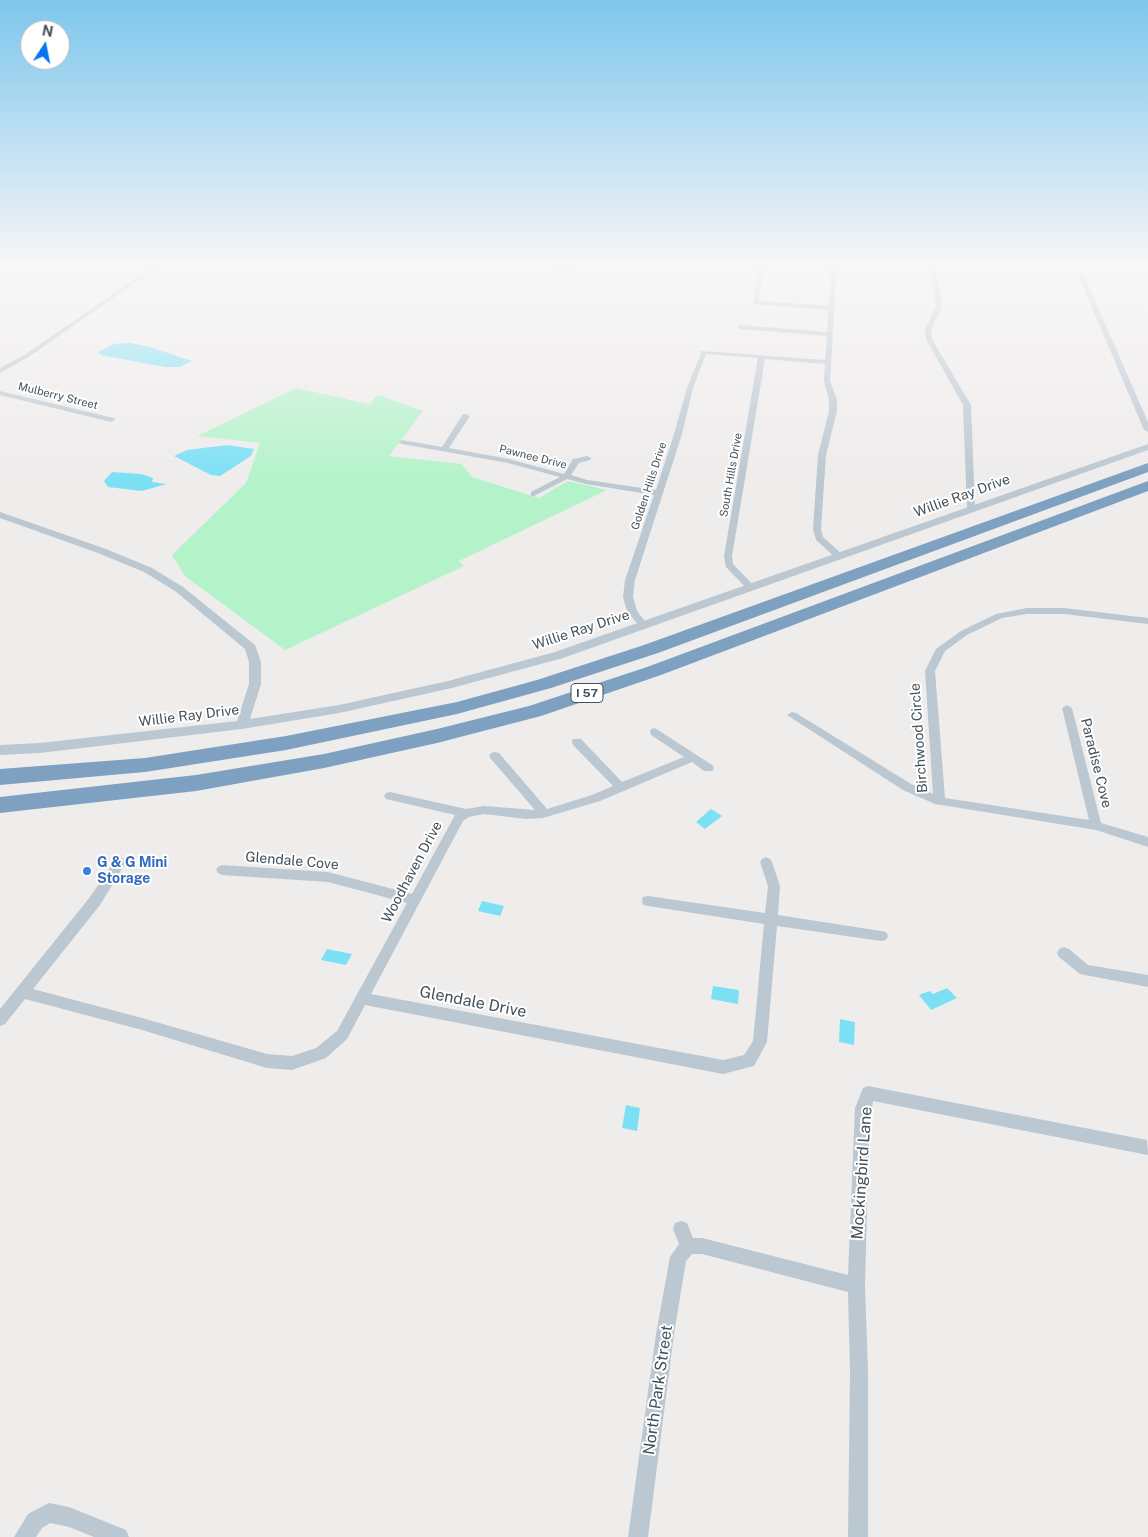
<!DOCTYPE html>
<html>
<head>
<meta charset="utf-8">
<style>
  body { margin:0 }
  #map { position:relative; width:1148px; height:1537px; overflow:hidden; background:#efecec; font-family:"Public Sans",sans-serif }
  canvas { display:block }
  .north { position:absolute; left:20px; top:20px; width:50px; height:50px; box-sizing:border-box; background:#fff; border:1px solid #b4b9bd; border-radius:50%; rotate:11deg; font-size:14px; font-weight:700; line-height:20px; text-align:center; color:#43515b }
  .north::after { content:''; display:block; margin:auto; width:18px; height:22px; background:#0675ef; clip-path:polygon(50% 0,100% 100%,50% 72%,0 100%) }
</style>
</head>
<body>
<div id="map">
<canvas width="1148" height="1537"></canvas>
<div class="north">N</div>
</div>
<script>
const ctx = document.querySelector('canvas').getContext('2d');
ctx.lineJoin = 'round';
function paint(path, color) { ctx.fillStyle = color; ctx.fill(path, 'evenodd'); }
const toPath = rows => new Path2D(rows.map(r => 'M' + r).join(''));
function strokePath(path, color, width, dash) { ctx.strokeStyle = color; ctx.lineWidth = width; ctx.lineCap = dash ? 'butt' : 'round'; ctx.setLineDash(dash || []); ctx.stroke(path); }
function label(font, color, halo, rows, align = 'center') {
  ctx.font = font + ' "Public Sans",sans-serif'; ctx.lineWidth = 4; ctx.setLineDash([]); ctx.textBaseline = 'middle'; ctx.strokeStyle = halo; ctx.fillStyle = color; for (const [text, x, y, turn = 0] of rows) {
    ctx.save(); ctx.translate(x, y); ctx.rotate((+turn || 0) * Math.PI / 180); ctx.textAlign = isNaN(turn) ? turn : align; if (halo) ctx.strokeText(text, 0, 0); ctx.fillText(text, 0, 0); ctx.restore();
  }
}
paint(toPath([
  [296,388,369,404,378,395,423,411,389,456,462,464,472,477,539,498,568,481,607,490,459,561,464,566,285,650,185,576,172,555,246,483,260,443,197,436]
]), '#b4f3ca');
paint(toPath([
  [130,343,150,347,192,361,180,367,165,367,101,355,98,352,114,344],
  [227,445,254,449,251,456,220,476,211,475,174,456,187,450],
  [112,472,141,474,153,478,152,482,166,484,142,491,108,487,104,481],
  [711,809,722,816,705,829,696,822],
  [482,901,504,906,500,916,478,911],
  [327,949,352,954,346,965,321,960],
  [713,986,739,990,738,1004,711,999],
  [947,988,957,998,931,1010,919,995,930,991,933,994],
  [840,1019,855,1022,854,1045,839,1042],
  [626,1105,640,1108,637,1131,622,1128]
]), '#7ce0f5');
paint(toPath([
  [156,264,162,264,30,356,0,373,0,368,26,354,156,264],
  [553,264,576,264,574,266,553,264],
  [759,264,765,264,758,301,829,306,831,264,837,264,830,381,837,400,837,411,826,455,821,529,823,537,843,555,843,559,837,559,816,540,813,529,818,455,829,411,829,400,824,381,825,364,765,359,732,556,733,564,756,588,751,591,748,590,726,567,724,556,758,358,706,354,693,388,682,434,635,580,633,597,637,611,648,625,643,628,640,627,627,611,623,597,625,580,654,495,586,484,567,479,534,496,531,496,531,492,560,477,508,463,402,444,398,442,402,440,442,447,463,414,466,414,470,416,449,448,509,459,564,474,573,459,587,456,591,458,590,460,579,463,571,475,587,480,656,490,674,434,687,388,702,351,825,360,827,336,740,329,737,327,740,325,827,332,828,310,753,304,759,264],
  [929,264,935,264,942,307,931,329,932,339,971,405,975,509,971,511,967,509,963,405,926,339,925,329,936,307,929,264],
  [1080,271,1083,273,1148,422,1148,432,1144,430,1077,273,1080,271],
  [0,391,114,418,115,420,111,422,0,395,0,391],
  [1027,608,1064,608,1148,618,1148,624,1064,614,1027,614,1002,618,967,635,945,651,935,671,945,798,1089,820,1062,708,1067,705,1072,708,1101,823,1148,837,1148,847,1096,830,935,804,903,790,787,715,792,712,796,713,911,784,933,794,925,671,936,649,961,631,996,614,1027,608],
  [655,728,712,765,714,768,712,771,704,771,692,762,600,801,543,818,526,819,484,814,469,817,463,821,371,994,723,1060,744,1055,753,1041,764,924,648,906,643,905,642,901,643,897,648,896,765,913,768,886,760,862,762,859,766,857,770,859,772,862,780,886,778,915,881,931,886,932,888,936,886,940,881,941,777,926,767,1042,754,1066,723,1074,365,1005,347,1039,326,1058,292,1070,267,1068,142,1030,25,999,5,1024,0,1026,0,1009,90,897,116,859,120,857,124,859,126,862,100,905,33,989,142,1018,267,1054,292,1056,316,1048,337,1031,407,903,328,882,222,875,218,873,216,870,218,867,222,865,328,872,412,894,455,815,386,799,384,796,386,793,390,792,466,809,484,806,535,810,491,759,489,756,491,753,495,752,499,753,547,809,592,795,613,786,573,745,572,742,573,739,581,739,622,782,684,757,651,735,650,732,651,729,655,728],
  [1064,947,1069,949,1088,965,1148,975,1148,987,1080,974,1059,957,1057,953,1059,949,1064,947],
  [868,1086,1147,1140,1148,1155,873,1101,869,1131,865,1286,868,1372,868,1537,848,1537,850,1372,848,1292,702,1254,692,1254,686,1261,674,1334,648,1537,628,1537,656,1334,670,1257,679,1244,673,1229,675,1223,681,1221,687,1223,693,1238,702,1238,848,1275,855,1108,863,1088,868,1086],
  [49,1503,69,1507,126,1530,129,1537,94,1537,69,1527,50,1523,42,1528,36,1537,14,1537,28,1514,49,1503]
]), '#bbc8d1');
paint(toPath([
  [1148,444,1148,450,563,658,452,688,339,713,242,729,40,753,0,755,0,745,40,743,237,721,249,684,249,662,245,649,175,591,144,572,98,553,0,518,0,512,106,549,152,568,183,587,255,645,261,662,261,684,250,719,339,705,448,681,555,652,1148,444]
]), '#bbc8d1');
paint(toPath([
  [1148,463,1148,472,658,653,551,688,457,714,286,750,145,772,0,785,0,769,145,758,286,736,457,702,537,680,644,645,1148,463],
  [1148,481,1148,491,661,675,541,716,437,743,324,768,196,791,0,813,0,797,196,775,324,754,437,729,529,706,647,667,1148,481]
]), '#7ea1c1');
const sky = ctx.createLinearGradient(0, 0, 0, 480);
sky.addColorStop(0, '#7dc6ed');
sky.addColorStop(0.55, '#f8f6f6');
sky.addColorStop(1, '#f8f6f600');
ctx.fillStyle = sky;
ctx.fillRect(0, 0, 1148, 480);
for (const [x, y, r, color] of [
  [87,871,5,"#3f7fe0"]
]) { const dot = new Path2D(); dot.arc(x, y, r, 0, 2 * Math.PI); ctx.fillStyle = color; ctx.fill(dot); strokePath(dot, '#fff', 2); }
label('11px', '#43515b', '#fff', [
  ["Mulberry Street",58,396,14],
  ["Pawnee Drive",533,457,14],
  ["South Hills Drive",731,475,-80],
  ["Golden Hills Drive",649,486,-72]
]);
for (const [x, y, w] of [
  [587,693,32]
]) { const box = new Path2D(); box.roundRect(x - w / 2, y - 9.5, w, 19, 4); ctx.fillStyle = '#fff'; ctx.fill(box); strokePath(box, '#43515b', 1); }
label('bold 12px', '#43515b', null, [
  ["I 57",587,693]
]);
label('14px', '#43515b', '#fff', [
  ["Willie Ray Drive",962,496,-20],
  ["Willie Ray Drive",581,630,-18],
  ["Willie Ray Drive",189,716,-7],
  ["Birchwood Circle",919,738,-94],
  ["Paradise Cove",1096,763,76],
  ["Glendale Cove",292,861,5],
  ["Woodhaven Drive",412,872,-62]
]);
label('bold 14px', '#366cbe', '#fff', [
  ["G & G Mini",97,863],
  ["Storage",97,879]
], 'left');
label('16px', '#43515b', '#fff', [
  ["Glendale Drive",473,1002,11],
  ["Mockingbird Lane",862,1173,-86],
  ["North Park Street",658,1390,-82]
]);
</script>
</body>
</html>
